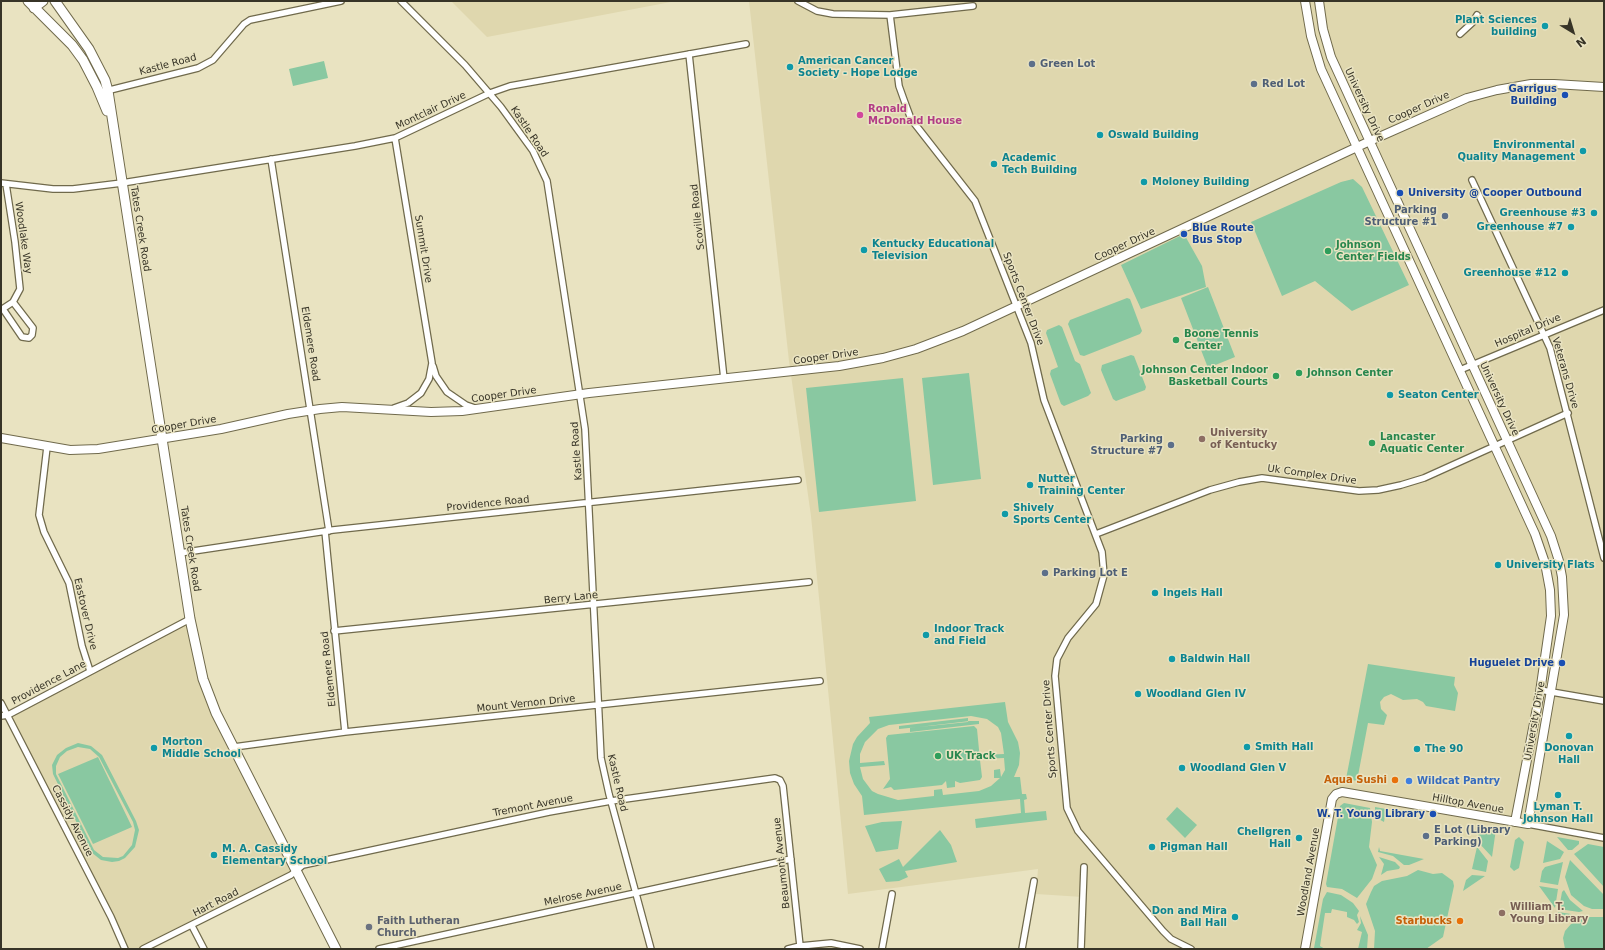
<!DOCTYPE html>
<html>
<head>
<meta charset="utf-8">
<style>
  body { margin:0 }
  #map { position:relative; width:1605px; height:950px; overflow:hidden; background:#e9e3c1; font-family:"DejaVu Sans",sans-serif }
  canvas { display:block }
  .frame { position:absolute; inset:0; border:2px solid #373427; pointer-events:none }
  .north { position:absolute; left:1553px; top:12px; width:40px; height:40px; -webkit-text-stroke:3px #e9e3c1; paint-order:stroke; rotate:142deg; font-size:11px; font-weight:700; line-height:16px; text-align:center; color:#373427 }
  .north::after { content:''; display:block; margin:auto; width:14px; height:18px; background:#373427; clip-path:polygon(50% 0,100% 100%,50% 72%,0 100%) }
</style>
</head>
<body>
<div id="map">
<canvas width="1605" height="950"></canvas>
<div class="frame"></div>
<div class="north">N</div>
</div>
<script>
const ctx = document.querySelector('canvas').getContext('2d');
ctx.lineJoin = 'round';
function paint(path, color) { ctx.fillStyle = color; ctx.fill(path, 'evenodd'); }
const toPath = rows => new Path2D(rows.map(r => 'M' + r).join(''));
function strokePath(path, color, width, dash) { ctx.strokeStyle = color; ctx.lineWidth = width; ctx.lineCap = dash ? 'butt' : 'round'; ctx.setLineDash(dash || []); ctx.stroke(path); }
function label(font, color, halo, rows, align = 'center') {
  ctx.font = font + ' "DejaVu Sans",sans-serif'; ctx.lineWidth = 3; ctx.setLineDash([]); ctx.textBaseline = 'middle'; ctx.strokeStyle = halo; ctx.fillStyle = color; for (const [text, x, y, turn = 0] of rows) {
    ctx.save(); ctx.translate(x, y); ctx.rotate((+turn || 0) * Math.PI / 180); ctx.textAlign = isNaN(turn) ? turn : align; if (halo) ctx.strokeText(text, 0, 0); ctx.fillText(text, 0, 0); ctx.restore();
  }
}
paint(toPath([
  [451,1,676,1,487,37],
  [749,1,1604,1,1604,949,1081,949,1083,897,1036,894,1038,869,848,894,811,516,789,361],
  [190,619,203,679,296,871,143,949,125,949,8,715]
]), '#dfd7ae');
paint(toPath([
  [324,61,328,78,293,86,289,69],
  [1353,179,1362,187,1409,285,1352,311,1315,281,1282,296,1251,222,1341,182],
  [1184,234,1202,266,1206,287,1141,309,1121,265],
  [1208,287,1235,357,1208,368,1181,298],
  [1127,298,1130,299,1142,331,1140,334,1084,356,1080,355,1068,324,1070,320],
  [1059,325,1062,327,1075,361,1080,364,1091,393,1088,396,1064,406,1061,404,1050,374,1051,370,1058,367,1046,333,1047,330],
  [1131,355,1134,356,1146,387,1145,390,1116,401,1113,399,1101,370,1102,365],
  [969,373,981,479,933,485,922,378],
  [903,378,916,501,819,512,806,388],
  [1368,664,1455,677,1454,685,1458,693,1455,711,1426,706,1423,702,1417,699,1403,700,1391,694,1384,697,1380,702,1381,709,1387,715,1384,725,1368,723,1357,781,1346,779],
  [1005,702,1008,722,1018,742,1020,753,1019,765,1014,777,1020,777,1022,794,1026,794,1027,799,1024,800,1025,813,1046,811,1047,820,976,828,975,819,1021,813,1020,799,864,815,862,796,854,784,850,773,849,761,853,744,857,737,870,723,869,717],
  [971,716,987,719,998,727,1001,733,1004,754,982,755,982,759,1004,758,1005,770,1001,777,1000,769,994,770,994,778,1000,778,991,786,979,791,943,795,942,789,934,790,934,796,898,800,878,794,872,791,863,779,860,767,885,765,884,761,860,763,860,754,865,742,878,729,889,725],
  [968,718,968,722,899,729,899,726],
  [970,721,979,721,979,724,910,732,910,728],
  [974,726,977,729,980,760,982,777,980,780,960,783,955,781,955,787,947,788,946,781,942,785,894,790,891,787,883,789,890,779,886,738,888,735],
  [78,743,91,746,102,755,136,821,139,830,135,847,125,858,119,861,112,862,101,860,91,852,53,774,52,765,57,755,66,748],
  [78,747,90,749,99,757,133,822,135,830,132,845,123,856,118,858,103,857,94,850,56,774,56,766,60,757,67,751],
  [98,757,132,827,93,844,58,774],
  [1344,803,1370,808,1372,822,1369,847,1377,865,1372,879,1357,898,1342,889,1327,887,1326,884,1340,806],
  [1177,807,1197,825,1185,838,1166,819],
  [1375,807,1386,809,1384,822,1377,818,1375,813],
  [902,821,898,849,876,852,865,826,882,822],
  [1479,826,1496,829,1492,857,1478,842],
  [940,830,951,845,957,862,905,871,908,877,899,881,886,882,879,869,899,859,903,867],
  [1519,837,1524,842,1519,868,1514,871,1510,867,1515,840],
  [1557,837,1579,841,1579,844,1572,850,1568,850],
  [1547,841,1564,852,1560,859,1543,863],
  [1588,844,1604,847,1604,887,1574,854],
  [1379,847,1380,851,1424,859,1409,865,1404,865,1393,856,1378,852],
  [1477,847,1488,861,1486,872,1472,869],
  [1379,857,1395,862,1400,867,1399,869,1387,871,1381,875,1384,864],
  [1570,860,1604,895,1604,909,1592,909,1584,906,1571,895,1565,877],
  [1563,862,1558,885,1540,882,1542,871,1545,867],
  [1418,870,1433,874,1442,873,1453,881,1454,886,1443,937,1426,949,1374,949,1375,931,1366,904,1371,892,1374,886,1382,881,1407,876],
  [1472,875,1485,876,1463,891,1466,880],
  [1539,886,1558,889,1555,908],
  [1564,890,1570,900,1583,911,1579,912,1559,909,1562,892],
  [1327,892,1341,895,1353,903,1359,911,1357,915,1359,922,1357,924,1354,920,1347,917,1347,912,1332,909,1331,913,1325,913,1320,946,1325,949,1320,949,1314,948,1323,899],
  [1558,912,1571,914,1570,916,1564,921,1557,920],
  [1360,916,1368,935,1367,949,1358,949,1362,932,1357,930,1361,923],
  [1586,917,1604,917,1604,949,1565,949,1563,938,1565,931,1571,924]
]), '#89c8a1');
const street = toPath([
  [401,1,465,65,501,107,533,151,547,181,585,429,601,758,609,794,651,949],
  [798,1,817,11,833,14,890,15,973,6],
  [890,15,899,86,904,100,911,119,975,201,1031,343,1044,400,1102,552,1104,575,1096,604,1068,638,1057,659,1055,676,1067,808,1078,831,1163,931,1171,939,1191,949],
  [1460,34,1473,22,1477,15],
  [689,54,724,379],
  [106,91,198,68,213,60,244,24,250,20,341,1],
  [271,159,329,531],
  [1472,180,1550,348,1604,558],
  [1,183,53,189,73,189,122,183,355,146,395,138,490,93,510,86,746,44],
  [3,309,22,337,29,338,32,335,33,328,13,302],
  [1,310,13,302,20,289,15,242,6,184],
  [433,366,436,376,447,392,466,405,475,408],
  [1460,370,1604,310],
  [394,408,408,403,421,393,429,379,432,363,395,138],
  [47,447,39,515,44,532,69,583,82,646,90,671],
  [325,531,345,732],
  [1096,534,1210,490,1239,482,1262,478,1359,491,1378,490,1401,485,1424,478,1568,413],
  [180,553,333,530,798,480],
  [334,631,809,582],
  [1540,690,1604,701],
  [1,703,111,917,125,949],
  [1,716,8,715,190,619],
  [234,747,345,732,820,681],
  [1528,824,1604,838],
  [192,926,204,949],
  [143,949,291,875,303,865,549,812,611,801,775,778,780,780,783,786,800,946],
  [379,949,791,859],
  [788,949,800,946,831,943,860,949],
  [882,949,892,894],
  [1022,949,1034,881],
  [1081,949,1084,867]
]);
const secondary = toPath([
  [1305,1,1311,36,1321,69,1535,534,1545,563,1550,590,1551,616,1540,692,1515,822],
  [1,438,70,450,98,449,221,429,288,414,320,409,342,407,431,412,462,411,589,393,839,366,883,358,916,349,963,331,1370,141,1467,98,1497,90,1531,84,1554,84,1604,87],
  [1305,949,1332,799,1336,794,1342,792,1348,793,1528,824,1564,615,1562,577,1559,561,1551,536,1331,57,1323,29,1319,1]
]);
const primary = toPath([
  [28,1,72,45,83,60,97,87,107,111],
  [55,1,89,49,105,80,108,91,190,619,203,679,216,713,336,949],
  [34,8,43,1]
]);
strokePath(street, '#706a4c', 8);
strokePath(secondary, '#706a4c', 10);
strokePath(primary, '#706a4c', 11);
strokePath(street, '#fff', 5.5);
strokePath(secondary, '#fff', 8);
strokePath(primary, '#fff', 9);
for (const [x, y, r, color] of [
  [1545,26,4,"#0f9aa8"],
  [1032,64,4,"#5c6f8a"],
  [790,67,4,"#0f9aa8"],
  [1254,84,4,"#5c6f8a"],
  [1565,95,4,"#1a4fb4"],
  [860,115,4,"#d1479c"],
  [1100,135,4,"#0f9aa8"],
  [1583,151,4,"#0f9aa8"],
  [994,164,4,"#0f9aa8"],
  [1144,182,4,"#0f9aa8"],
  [1400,193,4,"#1a4fb4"],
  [1594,213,4,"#0f9aa8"],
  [1445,216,4,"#5c6f8a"],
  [1571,227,4,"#0f9aa8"],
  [1184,234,4,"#1a4fb4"],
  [864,250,4,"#0f9aa8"],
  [1328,251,4,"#2e9e5b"],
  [1565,273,4,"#0f9aa8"],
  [1176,340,4,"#2e9e5b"],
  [1299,373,4,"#2e9e5b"],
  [1276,376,4,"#2e9e5b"],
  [1390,395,4,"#0f9aa8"],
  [1202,439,4,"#8d6e63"],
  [1372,443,4,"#2e9e5b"],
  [1171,445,4,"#5c6f8a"],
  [1030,485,4,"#0f9aa8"],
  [1005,514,4,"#0f9aa8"],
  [1498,565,4,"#0f9aa8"],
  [1045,573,4,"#5c6f8a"],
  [1155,593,4,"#0f9aa8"],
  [926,635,4,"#0f9aa8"],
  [1172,659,4,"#0f9aa8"],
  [1562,663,4,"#1a4fb4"],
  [1138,694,4,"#0f9aa8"],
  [1569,736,4,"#0f9aa8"],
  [1247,747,4,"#0f9aa8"],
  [154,748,4,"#0f9aa8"],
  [1417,749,4,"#0f9aa8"],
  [938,756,4,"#2e9e5b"],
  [1182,768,4,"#0f9aa8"],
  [1395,780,4,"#e8710a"],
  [1409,781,4,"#3f7fe0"],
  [1558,795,4,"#0f9aa8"],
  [1433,814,4,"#1a4fb4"],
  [1426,836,4,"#5c6f8a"],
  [1299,838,4,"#0f9aa8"],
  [1152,847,4,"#0f9aa8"],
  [214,855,4,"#0f9aa8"],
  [1502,913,4,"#8d6e63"],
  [1235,917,4,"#0f9aa8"],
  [1460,921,4,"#e8710a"],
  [369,927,4,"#6b7280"]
]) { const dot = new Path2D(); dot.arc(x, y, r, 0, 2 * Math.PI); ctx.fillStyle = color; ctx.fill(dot); strokePath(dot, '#e9e3c1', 1.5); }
label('bold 10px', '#0d838f', '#e9e3c1', [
  ["Plant Sciences",1537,20,"right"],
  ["building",1537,32,"right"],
  ["American Cancer",798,61],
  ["Society - Hope Lodge",798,73],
  ["Oswald Building",1108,135],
  ["Environmental",1575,145,"right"],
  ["Quality Management",1575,157,"right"],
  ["Academic",1002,158],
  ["Tech Building",1002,170],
  ["Moloney Building",1152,182],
  ["Greenhouse #3",1586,213,"right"],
  ["Greenhouse #7",1563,227,"right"],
  ["Kentucky Educational",872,244],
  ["Television",872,256],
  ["Greenhouse #12",1557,273,"right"],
  ["Seaton Center",1398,395],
  ["Nutter",1038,479],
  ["Training Center",1038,491],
  ["Shively",1013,508],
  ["Sports Center",1013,520],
  ["University Flats",1506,565],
  ["Ingels Hall",1163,593],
  ["Indoor Track",934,629],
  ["and Field",934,641],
  ["Baldwin Hall",1180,659],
  ["Woodland Glen IV",1146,694],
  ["Morton",162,742],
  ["Middle School",162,754],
  ["Smith Hall",1255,747],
  ["Donovan",1569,748,"center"],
  ["Hall",1569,760,"center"],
  ["The 90",1425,749],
  ["Woodland Glen V",1190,768],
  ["Lyman T.",1558,807,"center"],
  ["Johnson Hall",1558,819,"center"],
  ["Chellgren",1291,832,"right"],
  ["Hall",1291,844,"right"],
  ["Pigman Hall",1160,847],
  ["M. A. Cassidy",222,849],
  ["Elementary School",222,861],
  ["Don and Mira",1227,911,"right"],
  ["Ball Hall",1227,923,"right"]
], 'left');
label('bold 10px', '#4e5e75', '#e9e3c1', [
  ["Green Lot",1040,64],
  ["Red Lot",1262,84],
  ["Parking",1437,210,"right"],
  ["Structure #1",1437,222,"right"],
  ["Parking",1163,439,"right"],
  ["Structure #7",1163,451,"right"],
  ["Parking Lot E",1053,573],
  ["E Lot (Library",1434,830],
  ["Parking)",1434,842]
], 'left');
label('10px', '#373427', '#e9e3c1', [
  ["Kastle Road",168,65,-15],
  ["University Drive",1364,105,65],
  ["Cooper Drive",1419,108,-24],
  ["Montclair Drive",431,111,-25],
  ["Kastle Road",529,132,56],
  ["Scoville Road",698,217,-96],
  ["Tates Creek Road",140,229,81],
  ["Woodlake Way",23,238,82],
  ["Cooper Drive",1125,245,-25],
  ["Summit Drive",423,249,81],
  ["Sports Center Drive",1023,299,69],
  ["Hospital Drive",1528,331,-23],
  ["Eldemere Road",310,344,81],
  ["Cooper Drive",826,357,-8],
  ["Veterans Drive",1565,373,74],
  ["Cooper Drive",504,395,-8],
  ["University Drive",1499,399,65],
  ["Cooper Drive",184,425,-10],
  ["Kastle Road",577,451,-94],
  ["Uk Complex Drive",1312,475,8],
  ["Providence Road",488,504,-6],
  ["Tates Creek Road",190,549,81],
  ["Berry Lane",571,598,-6],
  ["Eastover Drive",85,614,77],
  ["Eldemere Road",329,669,-96],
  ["Providence Lane",49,683,-28],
  ["Mount Vernon Drive",526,704,-6],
  ["University Drive",1535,721,-80],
  ["Sports Center Drive",1050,729,-94],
  ["Kastle Road",617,783,77],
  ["Hilltop Avenue",1468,804,10],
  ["Tremont Avenue",533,806,-11],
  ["Cassidy Avenue",72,821,63],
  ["Beaumont Avenue",782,863,-96],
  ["Woodland Avenue",1309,872,-80],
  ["Melrose Avenue",583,895,-12],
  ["Hart Road",216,903,-27]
]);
label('bold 10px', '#164399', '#e9e3c1', [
  ["Garrigus",1557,89],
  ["Building",1557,101],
  ["University @ Cooper Outbound",1408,193,"left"],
  ["Blue Route",1192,228,"left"],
  ["Bus Stop",1192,240,"left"],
  ["Huguelet Drive",1554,663],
  ["W. T. Young Library",1425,814]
], 'right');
label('bold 10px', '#b23c85', '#e9e3c1', [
  ["Ronald",868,109],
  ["McDonald House",868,121]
], 'left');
label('bold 10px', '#27864d', '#e9e3c1', [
  ["Johnson",1336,245],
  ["Center Fields",1336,257],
  ["Boone Tennis",1184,334],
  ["Center",1184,346],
  ["Johnson Center Indoor",1268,370,"right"],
  ["Basketball Courts",1268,382,"right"],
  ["Johnson Center",1307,373],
  ["Lancaster",1380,437],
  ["Aquatic Center",1380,449],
  ["UK Track",946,756]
], 'left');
label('bold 10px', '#785e54', '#e9e3c1', [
  ["University",1210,433],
  ["of Kentucky",1210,445],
  ["William T.",1510,907],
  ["Young Library",1510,919]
], 'left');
label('bold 10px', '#c56008', '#e9e3c1', [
  ["Aqua Sushi",1387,780],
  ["Starbucks",1452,921]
], 'right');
label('bold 10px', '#366cbe', '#e9e3c1', [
  ["Wildcat Pantry",1417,781]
], 'left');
label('bold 10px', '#5b616d', '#e9e3c1', [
  ["Faith Lutheran",377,921],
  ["Church",377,933]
], 'left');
</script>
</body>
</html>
